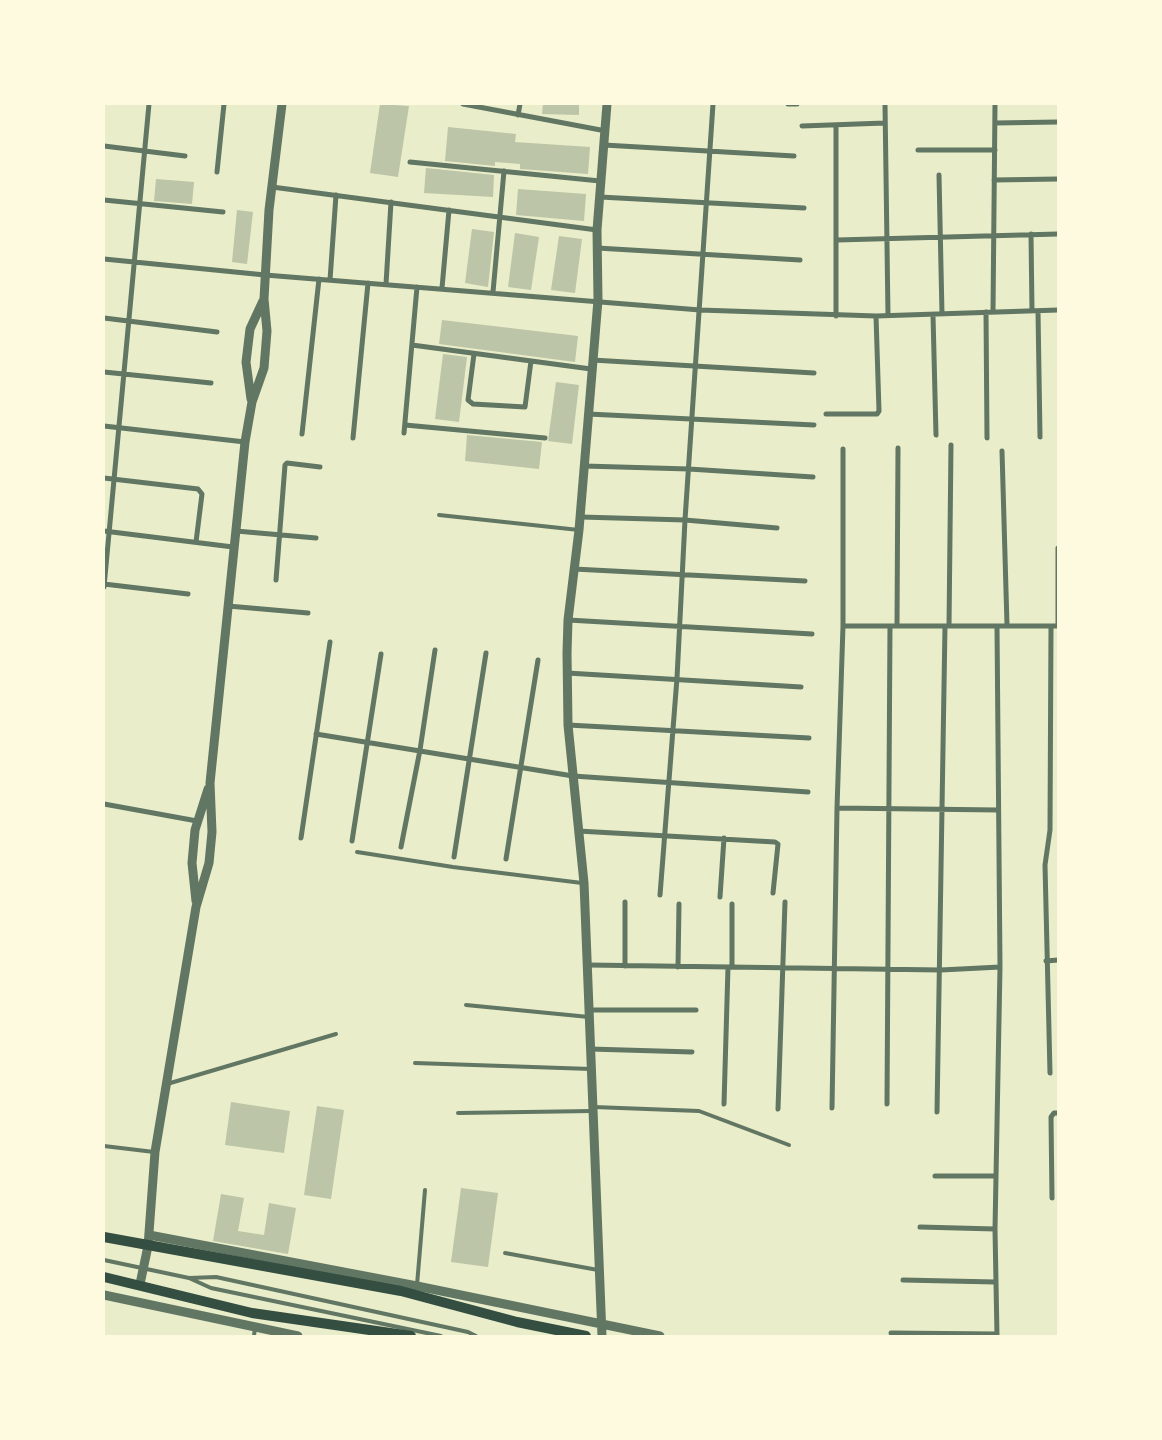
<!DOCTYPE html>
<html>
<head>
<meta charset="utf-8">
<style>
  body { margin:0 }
  #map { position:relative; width:1162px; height:1440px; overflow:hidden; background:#e9edc9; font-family:Karla,sans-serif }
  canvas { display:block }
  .frame { position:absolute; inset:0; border:105px solid #fefae0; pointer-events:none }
</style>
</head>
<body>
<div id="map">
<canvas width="1162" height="1440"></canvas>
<div class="frame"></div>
</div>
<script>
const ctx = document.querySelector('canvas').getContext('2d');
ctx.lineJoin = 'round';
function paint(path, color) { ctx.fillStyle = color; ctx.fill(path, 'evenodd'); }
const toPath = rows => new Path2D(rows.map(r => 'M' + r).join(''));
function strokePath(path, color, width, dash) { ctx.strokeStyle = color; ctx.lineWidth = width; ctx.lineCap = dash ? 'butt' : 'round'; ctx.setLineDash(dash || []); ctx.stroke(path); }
paint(toPath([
  [380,104,409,106,398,177,370,173],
  [543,104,579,104,579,115,542,114],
  [448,127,516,134,515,142,590,147,588,174,520,169,520,164,495,162,495,166,445,161],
  [426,168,494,175,493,197,424,193],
  [156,179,194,182,192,204,154,201],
  [518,189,586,194,584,221,516,215],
  [237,210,253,212,247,264,232,262],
  [472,229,494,232,488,287,465,283],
  [515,233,539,237,531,290,508,287],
  [559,236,582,239,575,293,551,290],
  [442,320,578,336,575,362,439,344],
  [443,354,467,357,459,422,435,419],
  [556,382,579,385,572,444,548,441],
  [467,435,542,442,539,469,465,461],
  [231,1102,290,1111,284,1153,225,1145],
  [317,1106,344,1110,331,1199,304,1195],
  [461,1188,498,1193,488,1267,451,1262],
  [221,1194,244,1198,238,1231,264,1235,269,1203,296,1208,288,1254,213,1241]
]), '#bcc5a7');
strokePath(toPath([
  [439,515,579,530],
  [357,852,453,867,582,883],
  [466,1005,589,1017],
  [415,1063,591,1069],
  [167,1084,336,1034],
  [594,1107,699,1111,789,1145],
  [458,1113,592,1111],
  [104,1146,154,1152],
  [505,1253,598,1270],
  [104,1260,189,1278,211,1288,441,1336],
  [189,1278,216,1277,468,1332,476,1336],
  [417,1285,425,1190],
  [254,1336,255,1327]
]), '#617663', 4);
strokePath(toPath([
  [463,104,606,131],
  [788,104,797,104],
  [885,104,888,315],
  [518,115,520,104],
  [995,123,1058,122],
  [802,126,885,123],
  [836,126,836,316],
  [604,145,794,156],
  [104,146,185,156],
  [918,150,995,150],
  [410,162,600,181],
  [217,172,224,104],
  [939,175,942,314],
  [994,180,1058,179],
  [272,187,597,230],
  [600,197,804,208],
  [104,200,223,212],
  [1031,234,1032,311],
  [837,240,1058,234],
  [597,248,800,260],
  [104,259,265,275,700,310,876,316,1058,310],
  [330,280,336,195],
  [386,284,391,202],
  [442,288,449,210],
  [493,292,504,171],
  [1038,311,1040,437],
  [986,312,987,438],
  [993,312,995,104],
  [933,315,936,435],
  [104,318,217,332],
  [412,345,591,369],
  [474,354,468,400,473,404,525,407,531,361],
  [592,360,814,373],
  [104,372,211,383],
  [588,414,814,425],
  [826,414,877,414,879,411,876,316],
  [405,425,545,438],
  [104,426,245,442],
  [404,433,417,287],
  [302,434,319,279],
  [353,438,368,283],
  [1002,451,1007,625],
  [584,466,689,469,813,477],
  [104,478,198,489,202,494,196,542],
  [581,517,685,520,777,528],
  [104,531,233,547],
  [236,531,316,538],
  [574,569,805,581],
  [276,580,285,465,287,463,320,467],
  [104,584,188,594],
  [104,587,149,104],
  [228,606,308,613],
  [568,620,812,634],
  [843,626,1058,626],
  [897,626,898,448],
  [949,626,951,445],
  [1058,626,1058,548],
  [567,673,801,687],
  [568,725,809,738],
  [316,734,573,776,808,792],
  [104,804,197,821],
  [837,808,998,810],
  [578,831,775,842,778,844,773,893],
  [301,838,330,642],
  [352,841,381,654],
  [401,847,420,750,435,650],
  [454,857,486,653],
  [506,859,538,660],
  [660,895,677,678,685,520,713,104],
  [720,897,724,838],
  [625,902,625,966],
  [732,904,732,967],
  [1046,961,1058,960],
  [588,965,941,970,1000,967],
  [678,967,679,904],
  [589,1010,696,1010],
  [590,1049,692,1052],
  [1050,1073,1045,865,1050,830,1051,626],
  [724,1104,728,967],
  [887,1104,890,626],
  [832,1108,837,808,843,626,843,449],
  [778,1109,785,902],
  [937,1112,945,626],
  [935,1176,996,1176],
  [1052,1198,1051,1117,1054,1113,1058,1113],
  [920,1227,995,1229],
  [903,1280,995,1282],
  [891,1333,996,1334],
  [997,1336,995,1229,1000,967,997,626]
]), '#617663', 5);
strokePath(toPath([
  [251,399,246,362,250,329,263,301],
  [196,901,192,863,195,830,208,789],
  [149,1235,417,1286,660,1336],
  [140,1284,148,1246,155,1152,196,907,209,863,212,832,210,783,245,442,252,402,264,368,267,331,264,299,269,210,282,104],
  [104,1295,298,1336],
  [602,1336,584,883,568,725,567,653,568,620,579,530,598,300,597,230,607,104]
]), '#617663', 9);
strokePath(toPath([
  [104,1237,401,1291,517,1322,586,1336],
  [104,1277,252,1313,411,1336]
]), '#344e41', 10);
</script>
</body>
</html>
